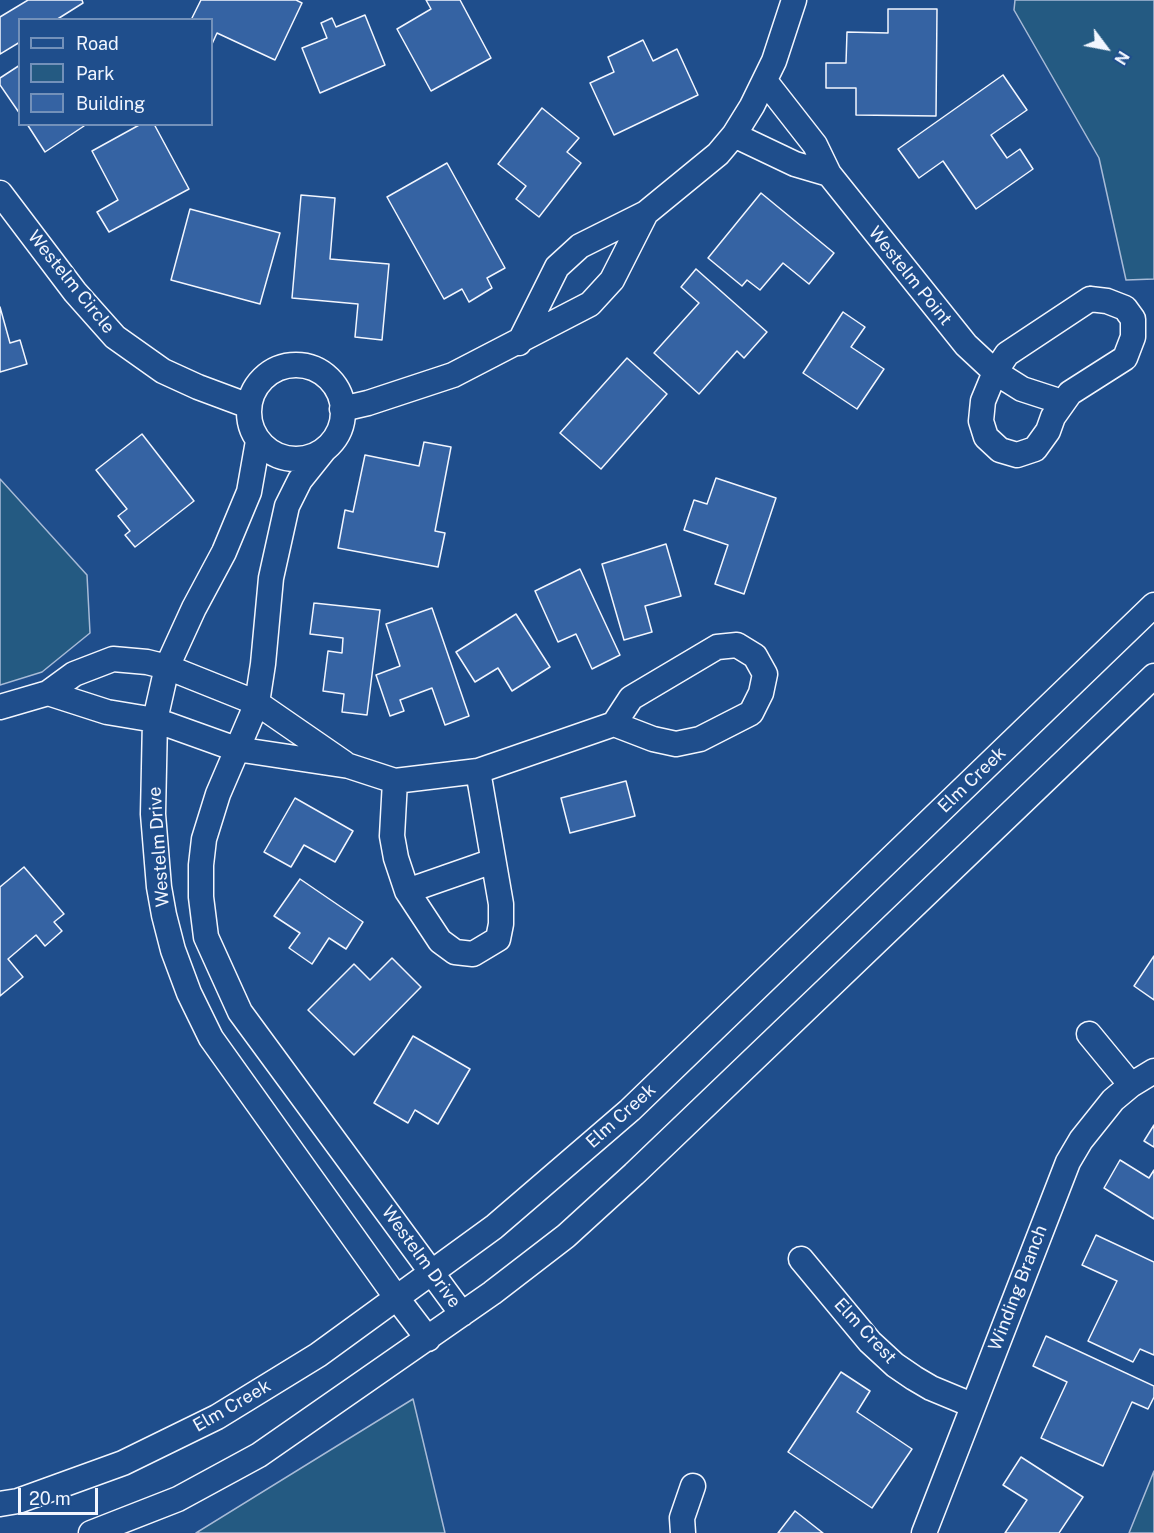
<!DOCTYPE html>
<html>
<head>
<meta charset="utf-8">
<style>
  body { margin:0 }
  #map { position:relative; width:1154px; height:1533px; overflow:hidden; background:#1f4e8c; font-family:"Public Sans",sans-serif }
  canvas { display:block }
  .legend { position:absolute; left:18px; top:18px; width:195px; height:108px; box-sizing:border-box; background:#1f4e8c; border:2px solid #7391ba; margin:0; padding:8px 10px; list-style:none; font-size:18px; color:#f2f6ff }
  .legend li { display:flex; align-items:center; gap:12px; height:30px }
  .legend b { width:30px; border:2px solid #7391ba }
  .north { position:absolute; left:1076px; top:18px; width:60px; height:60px; -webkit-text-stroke:4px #1f4e8c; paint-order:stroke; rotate:122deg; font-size:16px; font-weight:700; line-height:24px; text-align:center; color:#f2f6ff }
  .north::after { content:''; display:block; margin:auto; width:21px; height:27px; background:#f2f6ff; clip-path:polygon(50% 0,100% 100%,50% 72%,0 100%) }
  .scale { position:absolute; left:18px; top:1488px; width:80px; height:27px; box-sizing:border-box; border:3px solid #f2f6ff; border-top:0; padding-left:8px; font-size:18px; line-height:21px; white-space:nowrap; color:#f2f6ff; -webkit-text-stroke:4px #1f4e8c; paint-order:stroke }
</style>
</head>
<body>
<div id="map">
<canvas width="1154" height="1533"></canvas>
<ul class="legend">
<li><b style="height:8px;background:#1f4e8c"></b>Road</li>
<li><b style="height:16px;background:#245a82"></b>Park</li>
<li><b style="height:16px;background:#3563a3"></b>Building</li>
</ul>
<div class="north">N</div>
<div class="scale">20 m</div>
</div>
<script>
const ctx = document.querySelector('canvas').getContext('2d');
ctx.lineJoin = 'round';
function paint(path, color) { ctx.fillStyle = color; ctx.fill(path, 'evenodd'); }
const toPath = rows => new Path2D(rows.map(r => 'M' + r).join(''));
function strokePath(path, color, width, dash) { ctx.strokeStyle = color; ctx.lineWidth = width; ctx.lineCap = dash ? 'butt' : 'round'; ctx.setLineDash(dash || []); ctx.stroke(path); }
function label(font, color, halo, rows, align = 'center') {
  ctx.font = font + ' "Public Sans",sans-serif'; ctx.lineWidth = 4.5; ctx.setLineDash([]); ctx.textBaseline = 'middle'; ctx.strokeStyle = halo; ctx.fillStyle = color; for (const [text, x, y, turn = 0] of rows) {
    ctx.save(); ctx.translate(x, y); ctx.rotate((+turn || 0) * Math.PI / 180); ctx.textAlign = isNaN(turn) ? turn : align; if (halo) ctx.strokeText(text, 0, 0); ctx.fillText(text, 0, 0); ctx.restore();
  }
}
const green = toPath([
  [1015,0,1154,0,1154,279,1126,280,1099,158,1014,10,1015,0],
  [0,479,87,575,90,633,42,672,0,685,0,479],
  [413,1399,445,1533,196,1533,413,1399],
  [1154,1471,1154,1533,1129,1533,1154,1471]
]);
paint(green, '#245a82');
strokePath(green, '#a8bbd7', 1.5);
const building = toPath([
  [28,0,82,0,83,3,56,20,20,20,20,42,0,54,0,17,28,0],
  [201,0,296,0,302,3,275,60,217,33,212,44,212,20,191,20,201,0],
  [426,0,460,0,491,58,431,91,397,29,431,9,426,0],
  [888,9,937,9,936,116,856,115,856,88,826,88,826,63,846,63,847,32,888,33,888,9],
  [365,15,385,65,320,93,302,48,327,38,321,23,332,18,336,27,365,15],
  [643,40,653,61,677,49,698,95,614,135,590,83,614,72,608,57,643,40],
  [20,65,20,114,0,85,0,78,20,65],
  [1003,75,1027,110,991,135,1007,158,1020,149,1033,169,976,209,943,161,919,178,898,149,1003,75],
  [542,108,579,138,567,152,581,163,539,217,516,199,526,186,498,164,542,108],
  [27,124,83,124,84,126,45,152,27,124],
  [141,124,154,124,189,189,109,232,97,212,118,200,92,151,141,124],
  [447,163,505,268,487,278,492,288,469,302,462,289,444,299,387,197,447,163],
  [761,193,834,253,809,284,783,263,760,290,747,280,742,286,708,258,761,193],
  [301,195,335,198,330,259,389,264,382,340,355,337,358,304,292,298,301,195],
  [190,209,280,233,260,304,171,280,190,209],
  [696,269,767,332,744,358,737,351,699,394,654,353,699,303,681,287,696,269],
  [0,307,10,343,20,340,27,364,0,372,0,307],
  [843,312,865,327,851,347,884,369,857,409,803,373,843,312],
  [627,358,667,394,601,469,560,433,627,358],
  [142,434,194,501,135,547,125,535,130,531,118,516,127,509,96,470,142,434],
  [424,442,451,447,435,531,445,533,438,567,338,548,345,510,353,512,365,455,419,466,424,442],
  [716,478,776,498,744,594,715,584,728,545,684,530,694,500,707,504,716,478],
  [666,544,681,596,645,606,652,632,624,640,602,564,666,544],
  [580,569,620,655,592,669,576,634,558,642,535,591,580,569],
  [314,603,380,610,367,715,342,712,344,694,323,691,328,651,342,653,343,638,310,634,314,603],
  [432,608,469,716,445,725,432,688,400,700,404,711,390,716,376,675,400,666,386,624,432,608],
  [516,614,550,667,512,691,498,668,475,682,456,652,516,614],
  [626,781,635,816,570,833,561,798,626,781],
  [295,798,353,831,335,862,304,845,291,867,264,852,295,798],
  [24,867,64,914,54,922,62,931,45,946,36,935,8,959,23,977,0,996,0,887,24,867],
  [300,879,363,922,346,949,329,938,312,964,289,948,300,933,274,916,300,879],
  [1154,956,1154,1000,1134,986,1154,956],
  [392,958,421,987,354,1055,308,1010,354,964,370,980,392,958],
  [413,1036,470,1069,438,1124,415,1110,408,1123,374,1103,413,1036],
  [1154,1125,1154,1147,1144,1141,1154,1125],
  [1120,1160,1149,1178,1154,1170,1154,1219,1104,1188,1120,1160],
  [1096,1235,1154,1262,1154,1355,1140,1349,1133,1362,1088,1341,1117,1281,1082,1265,1096,1235],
  [1046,1336,1154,1386,1154,1397,1148,1409,1132,1402,1103,1466,1041,1438,1067,1382,1033,1366,1046,1336],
  [841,1372,870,1391,857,1412,912,1449,872,1508,788,1452,841,1372],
  [1021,1457,1083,1497,1059,1533,1005,1533,1027,1500,1003,1485,1021,1457],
  [795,1511,823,1533,778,1533,795,1511]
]);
paint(building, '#3563a3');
strokePath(building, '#f2f6ff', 1.5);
const street = toPath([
  [765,81,815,145,829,174,966,345,995,372,1022,389,1062,402],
  [734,135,795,164,829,174],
  [0,193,75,292,115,337,163,371,198,387,249,406],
  [1090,299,1107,301,1125,308,1133,319,1133,337,1125,358,1070,393,1053,417,1048,431,1035,449,1017,455,1000,450,986,437,981,421,983,401,995,372,1007,354,1090,299],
  [519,343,557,267,580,246,646,213,718,154,734,135,752,106,774,61,794,0],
  '249 412a47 47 0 1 1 94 0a47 47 0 1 1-94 0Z',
  [342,409,368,403,453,375,590,304,612,280,646,213],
  [258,441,249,492,224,552,194,608,167,667,155,720,153,814,159,887,164,915,173,950,189,993,211,1038,396,1297,428,1339],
  [324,450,300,480,287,506,271,578,263,664,257,703,218,794,204,839,201,865,201,897,206,937,240,1012,462,1314],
  [48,693,107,712,155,720,236,749,349,766,395,781,478,771,614,724,631,698,717,647,737,645,755,656,765,674,761,693,751,713,700,739,676,744,653,739,614,724],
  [0,707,48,693,74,674,113,659,147,662,167,667,257,703,344,763],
  [395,781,392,836,396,858,407,891,440,941,455,952,473,954,498,939,501,924,501,904,478,771],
  [407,891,493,861],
  [1089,1034,1131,1085],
  [801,1259,870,1342,895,1365,914,1378,931,1388,972,1405],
  [0,1504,18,1501,123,1463,217,1417,318,1355,494,1227,630,1110,1154,605],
  [91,1533,178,1499,259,1455,492,1293,566,1236,634,1174,1154,676],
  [683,1533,682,1518,693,1486],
  [924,1533,1068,1162,1081,1140,1113,1100,1131,1085,1154,1071]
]);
strokePath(street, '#f2f6ff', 27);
strokePath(street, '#1f4e8c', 24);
label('18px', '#f2f6ff', '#1f4e8c', [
  ["Westelm Point",910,276,51],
  ["Westelm Circle",71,282,51],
  ["Elm Creek",972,780,-44],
  ["Westelm Drive",159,847,-94],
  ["Elm Creek",621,1116,-42],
  ["Westelm Drive",421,1257,54],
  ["Winding Branch",1018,1288,-69],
  ["Elm Crest",865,1331,47],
  ["Elm Creek",232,1406,-30]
]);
</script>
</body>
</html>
